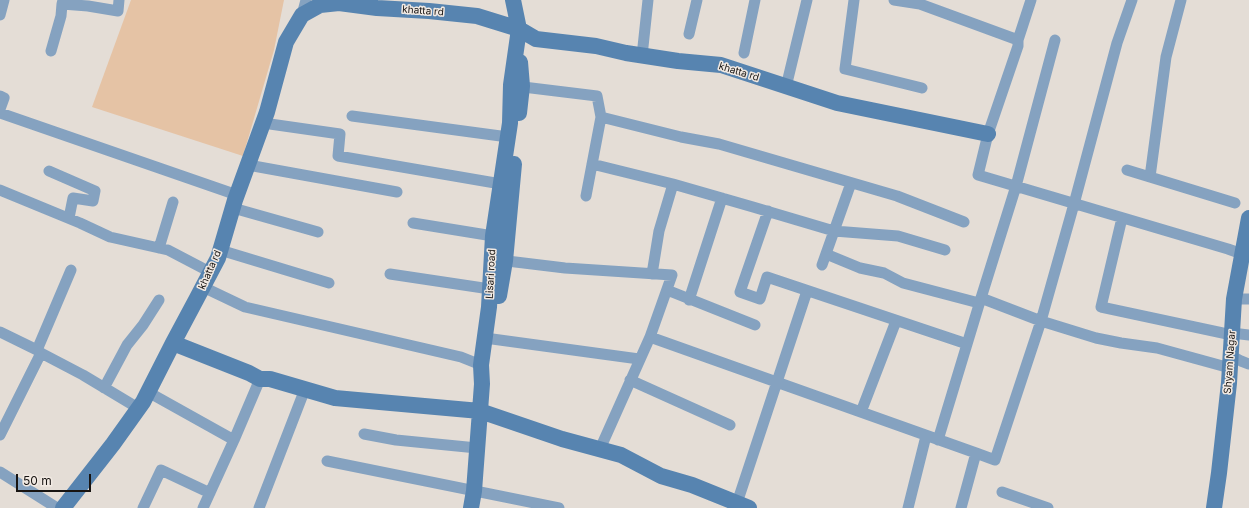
<!DOCTYPE html>
<html>
<head>
<meta charset="utf-8">
<style>
  body { margin:0 }
  #map { position:relative; width:1249px; height:508px; overflow:hidden; background:#e4ddd6; font-family:Inter,sans-serif }
  canvas { display:block }
  .scale { position:absolute; left:16px; top:474px; width:75px; height:18px; box-sizing:border-box; border:2px solid #171412; border-top:0; padding-left:5px; font-size:12px; line-height:14px; white-space:nowrap; color:#171412; -webkit-text-stroke:3px #f2eae3; paint-order:stroke }
</style>
</head>
<body>
<div id="map">
<canvas width="1249" height="508"></canvas>
<div class="scale">50 m</div>
</div>
<script>
const ctx = document.querySelector('canvas').getContext('2d');
ctx.lineJoin = 'round';
function paint(path, color) { ctx.fillStyle = color; ctx.fill(path, 'evenodd'); }
const toPath = rows => new Path2D(rows.map(r => 'M' + r).join(''));
function strokePath(path, color, width, dash) { ctx.strokeStyle = color; ctx.lineWidth = width; ctx.lineCap = dash ? 'butt' : 'round'; ctx.setLineDash(dash || []); ctx.stroke(path); }
function label(font, color, halo, rows, align = 'center') {
  ctx.font = font + ' Inter,sans-serif'; ctx.lineWidth = 3; ctx.setLineDash([]); ctx.textBaseline = 'middle'; ctx.strokeStyle = halo; ctx.fillStyle = color; for (const [text, x, y, turn = 0] of rows) {
    ctx.save(); ctx.translate(x, y); ctx.rotate((+turn || 0) * Math.PI / 180); ctx.textAlign = isNaN(turn) ? turn : align; if (halo) ctx.strokeText(text, 0, 0); ctx.fillText(text, 0, 0); ctx.restore();
  }
}
paint(toPath([
  [131,0,284,0,274,50,243,156,92,107]
]), '#e5c3a5');
strokePath(toPath([
  [63,0,62,4,88,6,118,11,119,0],
  [854,0,845,69,922,88],
  [894,0,920,4,1018,40],
  [1031,0,1018,40,1018,46,988,134,978,175,1228,249,1242,254,1248,255],
  [1132,0,1117,43,1074,204,1041,321,1096,338,1121,343,1157,348,1230,368],
  [0,15,4,0],
  [302,15,306,0],
  [689,34,697,0],
  [51,51,61,16,62,4],
  [744,53,755,0],
  [642,56,648,0],
  [515,86,597,96,601,117],
  [786,87,807,0],
  [0,96,4,98,0,109],
  [0,113,237,195],
  [352,116,508,137],
  [263,123,340,134,338,156,501,184],
  [592,164,673,184],
  [248,165,397,192],
  [1127,170,1235,203],
  [49,171,95,191,93,201,73,198,69,218],
  [1150,177,1166,57,1181,0],
  [0,190,80,223,110,237,168,250,210,272],
  [586,196,601,117,681,137,719,144,897,196,964,222],
  [233,208,318,232],
  [768,211,740,292,760,299,767,277,967,344],
  [1122,218,1101,307,1232,335],
  [413,223,493,236],
  [159,248,173,202],
  [220,250,329,283],
  [826,254,860,268,884,273,903,283,979,303],
  [499,260,565,268,672,275,650,337,976,453,961,508],
  [822,265,851,183],
  [390,274,490,289],
  [652,274,659,231,673,184,753,207,834,231,898,236,945,250],
  [203,287,245,307,461,357,481,365],
  [667,290,755,325],
  [981,298,1016,186,1055,40],
  [1234,299,1249,299],
  [689,300,722,198],
  [0,332,37,350,71,270],
  [1232,333,1249,335],
  [485,338,639,359],
  [41,353,83,375,138,408],
  [1230,355,1241,361,1249,364],
  [630,380,730,425],
  [104,388,127,345,143,325,159,300],
  [148,392,234,440],
  [861,412,896,321],
  [364,434,396,440,477,448],
  [0,435,41,353,37,350],
  [938,440,981,298,1041,321,995,460,976,453],
  [600,449,650,337],
  [327,461,559,508],
  [0,472,57,508],
  [1002,492,1048,508],
  [737,503,807,291],
  [143,508,161,470,210,493],
  [203,508,234,440,260,379],
  [259,508,305,389],
  [908,508,926,436]
]), '#85a2c0', 11);
strokePath(toPath([
  [519,113,522,86,520,62],
  [499,296,505,261,514,164],
  [173,343,249,373,260,379,270,379,335,398,480,411,562,439,621,455,661,476,692,485,749,508],
  [63,508,113,444,143,402,173,343,197,298,218,258,235,200,267,112,286,42,302,15,320,5,339,3,377,8,429,11,477,16,519,29,536,39,596,46,626,53,678,61,721,65,837,103,988,134],
  [471,508,474,491,482,384,481,365,489,307,493,236,510,123,511,85,519,29,513,0],
  [1214,508,1219,473,1229,383,1234,299,1249,218]
]), '#5784b0', 16);
label('10px', '#171412', '#f2eae3', [
  ["khatta rd",423,11,4],
  ["khatta rd",739,72,17],
  ["khatta rd",210,270,-66],
  ["Lisari road",491,274,-87],
  ["Shyam Nagar",1230,362,-86]
]);
</script>
</body>
</html>
